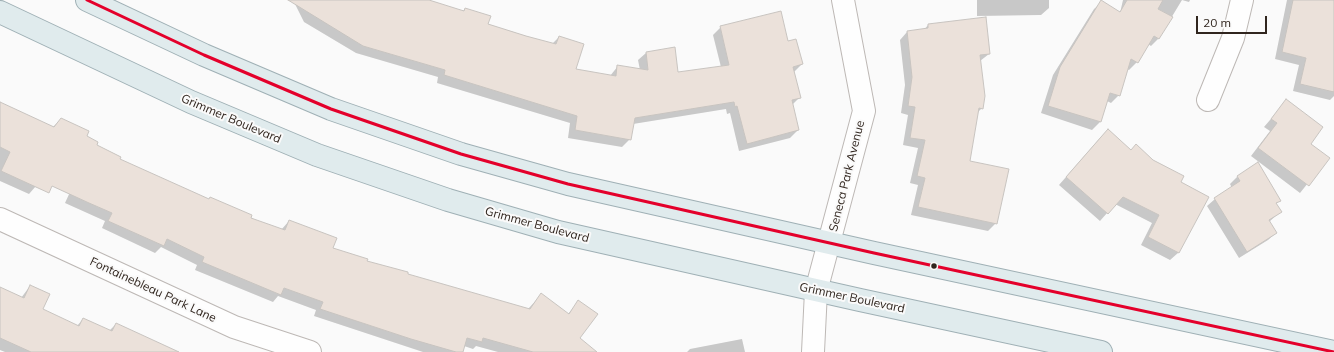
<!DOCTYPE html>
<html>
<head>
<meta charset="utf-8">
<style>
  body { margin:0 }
  #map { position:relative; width:1334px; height:352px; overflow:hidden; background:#fafafa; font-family:Mulish,sans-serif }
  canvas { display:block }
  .scale { position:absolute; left:1196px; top:16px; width:71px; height:18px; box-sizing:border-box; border:2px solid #30251e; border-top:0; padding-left:5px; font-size:12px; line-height:14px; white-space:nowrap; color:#30251e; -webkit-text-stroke:3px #fafafa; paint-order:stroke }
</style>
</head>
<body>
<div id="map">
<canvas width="1334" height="352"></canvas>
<div class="scale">20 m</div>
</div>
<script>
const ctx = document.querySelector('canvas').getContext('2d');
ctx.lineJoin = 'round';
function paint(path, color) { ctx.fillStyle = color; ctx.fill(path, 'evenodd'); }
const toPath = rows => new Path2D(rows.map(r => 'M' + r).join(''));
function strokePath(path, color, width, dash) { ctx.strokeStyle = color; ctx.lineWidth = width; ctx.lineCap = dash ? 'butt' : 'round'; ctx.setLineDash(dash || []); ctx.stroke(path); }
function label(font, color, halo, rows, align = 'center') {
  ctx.font = font + ' Mulish,sans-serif'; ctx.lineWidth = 4; ctx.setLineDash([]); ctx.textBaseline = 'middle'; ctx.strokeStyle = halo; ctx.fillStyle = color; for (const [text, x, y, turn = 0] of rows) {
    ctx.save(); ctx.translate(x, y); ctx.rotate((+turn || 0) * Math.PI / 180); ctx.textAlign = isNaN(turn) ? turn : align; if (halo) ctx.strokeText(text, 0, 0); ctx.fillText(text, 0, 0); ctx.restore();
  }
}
paint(toPath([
  [297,0,410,0,462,12,465,9,487,24,552,44,559,37,575,70,610,76,618,66,640,70,638,60,646,53,674,49,677,73,721,67,713,35,721,27,788,42,802,64,794,72,800,97,792,105,798,130,790,138,739,151,730,113,727,114,726,109,633,124,630,139,622,147,568,138,570,123,437,83,438,77,356,53,304,22,294,2],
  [977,0,1049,0,1049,8,1041,15,977,16],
  [1123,0,1190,0,1189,2,1182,0,1159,38,1151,46,1148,44,1137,62,1129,70,1127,69,1119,95,1111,103,1107,101,1100,122,1092,130,1041,113,1053,75,1094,9,1102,2,1120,13],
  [1287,0,1334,0,1334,96,1330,100,1293,91,1299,65,1275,59],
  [928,25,989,54,980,61,982,108,977,113,969,162,996,223,988,231,911,215,918,185,910,183,918,148,903,145,908,115,901,113,905,85,900,40,907,32,924,30],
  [1287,100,1309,144,1328,158,1300,193,1251,156,1270,131,1264,127],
  [0,103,53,127,61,119,85,137,95,147,119,160,250,218,281,230,289,221,332,248,366,262,407,275,528,309,541,295,568,314,578,302,579,338,595,352,498,352,476,346,473,349,464,346,462,352,423,352,314,316,316,310,278,296,273,302,195,270,197,265,161,247,155,253,102,228,105,221,65,203,81,168,36,186,29,194,0,181],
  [1100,138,1131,151,1179,183,1207,197,1178,253,1170,260,1141,245,1152,223,1115,204,1100,221,1059,185],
  [1238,176,1280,200,1276,204,1280,212,1269,222,1276,233,1268,240,1239,258,1207,206,1215,199,1232,188,1230,184],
  [30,286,42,310,77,326,83,319,109,331,116,324,178,352,5,352,0,350,0,288,21,298],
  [742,339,745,352,687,352,690,349]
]), '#0003');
const building = toPath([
  [288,0,429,0,464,11,465,8,491,16,488,24,526,36,556,44,559,36,584,44,576,69,616,76,617,65,648,70,646,52,675,47,678,72,729,65,720,26,781,11,788,41,796,39,803,64,793,67,801,98,792,100,799,130,747,144,737,106,735,107,734,102,635,118,631,140,575,130,577,116,444,75,445,70,363,46,288,0],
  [1101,0,1120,12,1127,0,1163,0,1158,9,1173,17,1159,39,1154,36,1138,63,1131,59,1120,96,1110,93,1101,122,1048,106,1060,67,1101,0],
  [1293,0,1334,0,1334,92,1300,84,1306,58,1282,52,1293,0],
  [986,17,990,54,980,55,985,96,983,109,979,108,970,161,1009,169,997,224,918,207,925,178,917,176,925,140,910,138,915,107,908,106,912,77,907,31,928,28,928,24,986,17],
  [1286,99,1323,127,1311,144,1330,158,1309,186,1258,148,1277,123,1271,119,1286,99],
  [0,102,54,127,61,118,89,131,87,136,98,142,97,145,121,157,120,159,209,199,210,197,252,215,251,218,285,230,289,220,337,238,333,248,368,259,367,261,408,272,408,274,530,309,541,293,569,314,578,300,598,314,580,338,597,352,533,352,483,338,482,342,467,338,463,352,456,352,411,339,320,309,323,302,284,288,281,295,202,262,204,257,167,239,164,246,108,221,112,213,89,203,52,186,49,193,1,171,10,152,0,147,0,102],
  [1108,129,1131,150,1136,144,1153,160,1184,176,1181,182,1209,197,1179,253,1148,237,1159,215,1123,197,1108,214,1066,177,1108,129],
  [1258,162,1281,201,1276,203,1282,212,1269,220,1277,233,1247,252,1214,198,1240,181,1237,176,1258,162],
  [30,285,50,294,43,309,79,326,83,318,112,331,116,323,179,352,31,352,0,338,0,287,24,298,30,285]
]);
paint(building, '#ebe1da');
strokePath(building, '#c8c4c0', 1);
const minor = toPath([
  [1208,100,1233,38,1242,0],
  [0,219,234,327,310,352],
  [813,352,816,291,864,111,843,0]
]);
const major = toPath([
  [87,0,204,55,331,109,461,154,568,184,874,253,1334,352],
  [0,12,191,102,317,155,448,200,558,232,860,300,1101,352]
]);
strokePath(minor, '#bdb8b5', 24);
strokePath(major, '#9fb0b5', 24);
strokePath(minor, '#fefefe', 22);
strokePath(major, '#e0ebed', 22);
strokePath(toPath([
  [87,0,204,55,331,109,461,154,568,184,874,253,1334,352]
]), '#e4002b', 3);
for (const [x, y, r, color] of [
  [934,266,3.5,"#30251e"]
]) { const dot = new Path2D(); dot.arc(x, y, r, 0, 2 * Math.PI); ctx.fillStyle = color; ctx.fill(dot); strokePath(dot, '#fafafa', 1.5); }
label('12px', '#30251e', '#fafafa', [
  ["Grimmer Boulevard",231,119,23],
  ["Seneca Park Avenue",847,176,-76],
  ["Grimmer Boulevard",537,225,15],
  ["Fontainebleau Park Lane",153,290,25],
  ["Grimmer Boulevard",852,298,12]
]);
</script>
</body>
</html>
